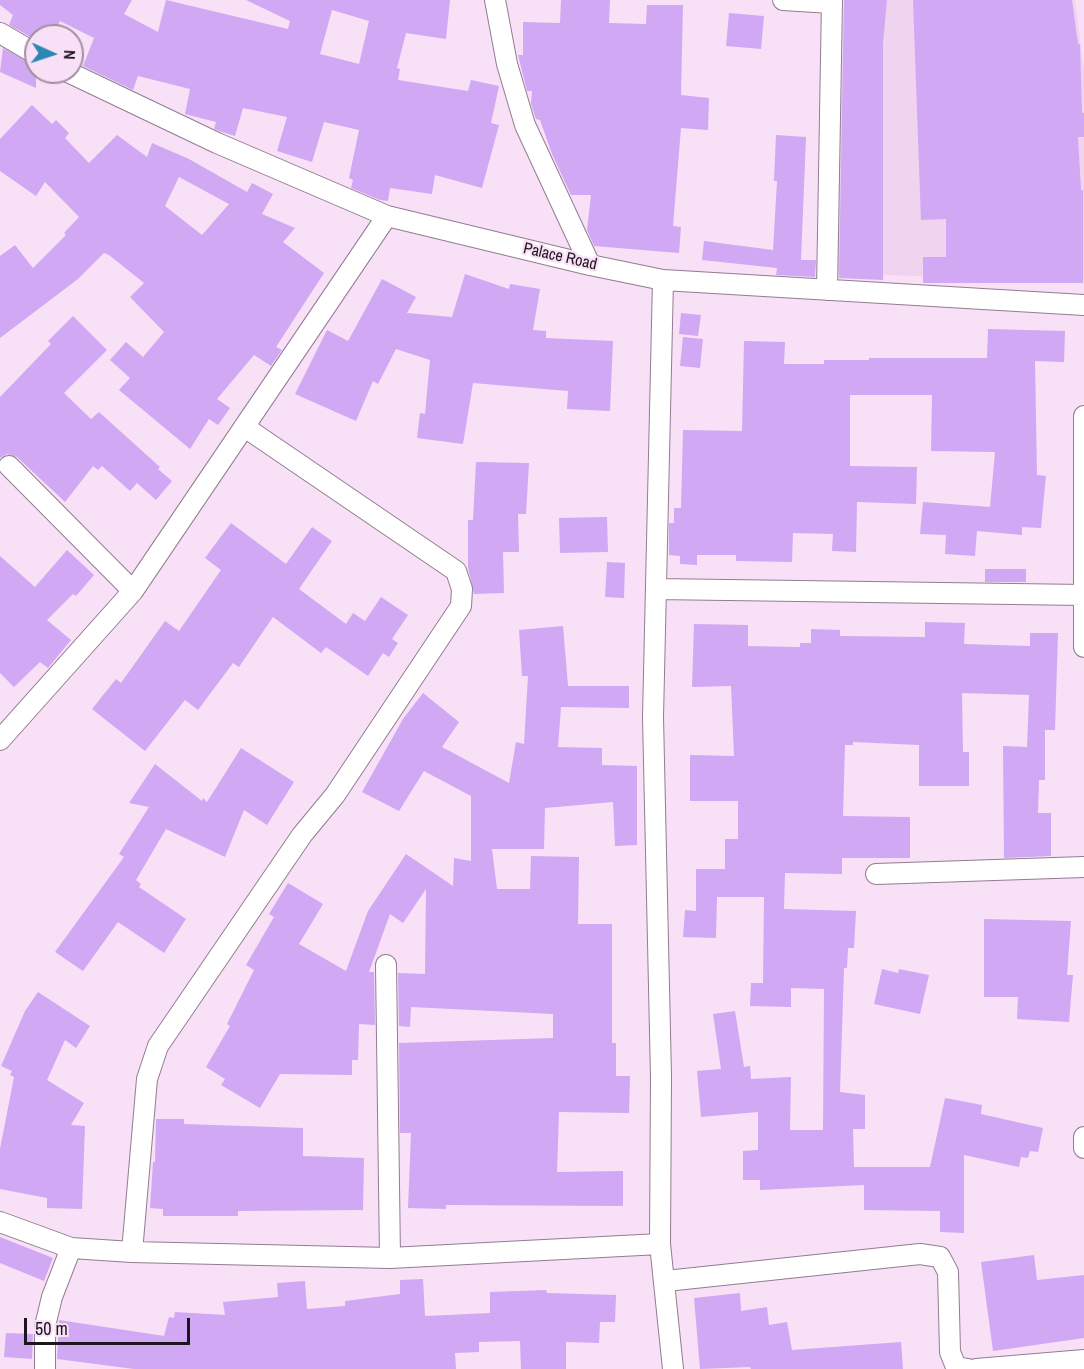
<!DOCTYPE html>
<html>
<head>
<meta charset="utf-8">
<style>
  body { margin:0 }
  #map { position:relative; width:1084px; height:1369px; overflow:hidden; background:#f8e0f7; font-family:"Archivo Narrow",sans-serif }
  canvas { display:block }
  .north { position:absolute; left:24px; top:24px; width:60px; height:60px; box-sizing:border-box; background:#f8e0f7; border:2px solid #a18fa0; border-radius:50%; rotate:93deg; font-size:16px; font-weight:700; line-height:24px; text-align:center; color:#1e161e }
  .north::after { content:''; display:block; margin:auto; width:21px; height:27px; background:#2b87b4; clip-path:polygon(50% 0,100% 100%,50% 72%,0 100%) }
  .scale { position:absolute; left:24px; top:1318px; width:166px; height:27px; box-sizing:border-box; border:3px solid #1e161e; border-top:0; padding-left:8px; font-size:18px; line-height:21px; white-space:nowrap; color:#1e161e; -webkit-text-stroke:4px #f8e0f7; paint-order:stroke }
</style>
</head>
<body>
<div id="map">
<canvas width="1084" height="1369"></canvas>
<div class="north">N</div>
<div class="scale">50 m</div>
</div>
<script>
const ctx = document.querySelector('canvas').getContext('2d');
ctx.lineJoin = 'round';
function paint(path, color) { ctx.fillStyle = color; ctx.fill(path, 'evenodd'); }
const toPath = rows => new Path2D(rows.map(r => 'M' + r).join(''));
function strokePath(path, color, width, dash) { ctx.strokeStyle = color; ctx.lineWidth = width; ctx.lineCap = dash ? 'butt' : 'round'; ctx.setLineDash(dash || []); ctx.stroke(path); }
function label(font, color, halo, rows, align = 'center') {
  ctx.font = font + ' "Archivo Narrow",sans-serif'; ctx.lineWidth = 4.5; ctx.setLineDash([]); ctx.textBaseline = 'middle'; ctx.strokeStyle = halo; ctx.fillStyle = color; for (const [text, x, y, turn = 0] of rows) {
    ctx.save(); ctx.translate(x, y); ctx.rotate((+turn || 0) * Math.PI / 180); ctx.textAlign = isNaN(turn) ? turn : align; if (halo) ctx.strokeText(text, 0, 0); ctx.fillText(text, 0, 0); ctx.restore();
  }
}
paint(toPath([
  [844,0,1075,0,1084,71,1084,280,836,274]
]), '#f0d3ef');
paint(toPath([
  [0,0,132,0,124,14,158,32,166,0,288,29,290,21,246,0,450,0,446,39,406,33,397,68,400,69,398,80,468,91,471,80,499,86,491,123,499,125,482,188,435,175,432,194,390,188,388,201,380,200,351,188,353,180,349,178,359,130,324,122,312,162,277,151,287,117,243,108,235,136,222,132,214,129,216,122,185,114,190,89,138,76,133,90,83,66,94,38,60,21,54,36,36,36,36,40,9,25,13,15,0,5],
  [332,10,369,21,359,64,320,54],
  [561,0,610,0,609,23,646,24,647,5,683,5,681,95,709,98,708,130,681,128,673,226,681,227,679,253,594,246,587,230,591,195,571,195,552,154,540,120,536,119,531,104,532,91,527,91,518,55,523,55,523,22,560,23],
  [844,0,887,0,883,43,883,280,839,278],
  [913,0,1072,0,1078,44,1080,44,1082,113,1084,113,1084,137,1078,137,1081,190,1083,190,1083,283,923,283,923,257,946,257,946,219,921,220],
  [729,13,764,16,761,49,726,46],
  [3,48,36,66,36,88,0,72],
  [32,105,52,124,56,120,69,133,65,138,89,163,117,135,147,157,152,143,189,159,247,192,252,183,273,194,262,214,295,228,283,242,324,273,276,347,282,350,271,366,254,355,217,399,230,408,218,425,209,419,190,449,119,390,130,378,110,360,126,342,143,357,164,332,130,297,144,283,109,255,104,253,78,279,0,338,0,256,15,245,33,268,66,235,64,233,79,217,45,182,36,196,0,171,0,139],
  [179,177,229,204,202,235,165,206],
  [776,135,806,137,801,260,816,260,815,277,776,275,777,268,702,260,704,241,773,250,777,181,774,181],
  [465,274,509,289,510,284,540,289,533,330,546,331,546,338,613,341,610,411,567,409,568,391,473,383,463,444,417,438,420,413,425,414,430,360,396,349,378,384,373,381,356,421,295,394,327,330,348,341,382,279,416,297,407,313,452,317],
  [681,313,701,315,698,336,679,334],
  [73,316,107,350,64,393,91,419,99,412,160,467,158,469,172,481,156,500,137,483,130,491,102,466,98,470,93,466,65,502,17,457,7,454,0,458,0,397,51,344,48,341],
  [988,329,1065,331,1064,362,1035,361,1037,475,1046,476,1041,528,1022,527,1022,535,977,531,975,556,945,554,946,535,920,534,923,502,990,507,995,452,931,451,932,395,850,395,850,466,917,467,916,504,857,502,856,552,832,551,833,534,793,533,792,562,736,561,736,555,697,555,697,565,680,564,680,556,669,555,669,523,674,523,674,508,681,508,683,430,742,431,744,341,785,342,784,364,824,364,824,360,869,360,869,358,987,358],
  [683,337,703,339,700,368,680,366],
  [476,462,529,463,526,514,518,514,519,552,503,552,504,593,474,594,468,568,468,520,473,520],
  [607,517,608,552,560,553,559,518],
  [231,523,286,564,312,527,332,541,299,589,346,624,353,613,365,621,381,597,408,615,392,639,398,643,389,657,383,653,368,676,326,647,321,653,273,617,239,667,233,663,198,710,185,700,145,751,92,709,116,679,121,683,165,621,179,631,221,570,205,558],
  [67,550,94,575,76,596,73,594,47,620,71,640,48,668,40,662,14,687,0,673,0,556,35,587],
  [607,562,625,563,624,598,605,597],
  [985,569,1026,569,1026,582,985,582],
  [925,622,965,623,964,644,1030,646,1030,633,1058,633,1055,730,1045,730,1045,780,1039,780,1038,813,1051,813,1051,856,1004,858,1003,746,1027,747,1029,695,962,693,963,752,969,752,969,786,919,786,919,745,853,742,853,745,845,745,843,816,910,817,910,858,842,858,842,874,785,873,784,909,856,911,854,948,848,948,847,968,844,968,840,1092,865,1095,865,1129,853,1129,854,1167,930,1167,945,1098,982,1105,981,1114,1043,1128,1038,1152,1030,1151,1028,1158,1021,1157,1019,1167,964,1155,964,1233,940,1232,940,1211,864,1210,864,1185,760,1190,760,1180,743,1180,743,1151,758,1150,758,1112,701,1117,697,1071,721,1069,713,1014,735,1011,744,1067,750,1066,751,1079,791,1077,790,1130,823,1130,824,989,791,988,791,1007,750,1006,751,983,763,983,764,897,717,897,716,938,683,937,685,910,696,911,696,869,725,869,725,839,738,839,738,801,690,801,690,755,734,756,731,686,692,687,694,624,748,625,748,646,800,647,800,643,811,643,811,629,840,630,840,636,925,637],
  [563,626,568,686,629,686,629,708,561,707,558,747,602,748,602,765,637,766,637,845,615,846,613,802,545,808,544,849,492,849,497,889,530,889,531,856,579,857,578,924,612,924,612,1043,616,1043,616,1076,630,1076,629,1113,559,1112,557,1172,623,1171,623,1206,446,1205,446,1209,408,1208,411,1133,400,1133,399,1043,553,1038,553,1014,411,1007,410,1027,399,1026,398,973,425,974,426,889,403,923,390,914,369,972,374,972,375,1025,359,1024,358,1060,352,1060,352,1075,280,1074,260,1108,221,1085,225,1079,206,1067,230,1026,227,1024,254,970,246,965,274,917,269,914,288,883,323,904,299,944,346,971,368,911,406,854,453,886,454,858,471,861,471,796,424,771,399,811,362,792,403,719,423,693,459,722,442,747,509,783,516,742,524,744,528,676,522,676,519,630],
  [241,748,294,782,267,825,244,810,225,857,166,829,136,880,141,884,139,887,186,919,164,953,118,922,83,971,55,952,124,857,119,854,149,807,129,803,155,764,202,801,203,798,207,802],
  [984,919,1071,921,1067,975,1073,975,1069,1022,1017,1019,1018,997,984,997],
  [882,969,898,973,899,969,929,975,920,1014,874,1004],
  [38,992,90,1026,76,1048,65,1040,47,1080,84,1103,71,1125,85,1126,82,1209,47,1208,47,1198,0,1189,0,1149,14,1077,10,1075,12,1071,1,1066,25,1011],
  [156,1119,184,1119,184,1124,303,1128,303,1156,364,1158,363,1210,238,1211,238,1216,163,1216,163,1209,150,1208,153,1162,155,1162],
  [0,1237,53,1258,44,1281,0,1263],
  [1034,1255,1037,1280,1084,1275,1084,1338,993,1351,981,1262],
  [423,1279,425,1316,490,1313,490,1292,546,1290,547,1293,616,1295,615,1322,600,1322,599,1343,566,1342,566,1369,521,1369,520,1341,479,1342,479,1352,455,1353,456,1369,134,1369,57,1359,59,1320,164,1336,169,1317,174,1318,175,1312,225,1315,223,1302,278,1297,277,1283,305,1281,307,1309,345,1306,345,1301,400,1294,400,1280],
  [740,1293,741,1311,767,1307,769,1325,787,1322,792,1350,901,1342,903,1369,751,1369,750,1367,700,1369,694,1298],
  [6,1333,33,1334,32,1359,4,1357]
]), '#d0a8f3');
const minor = toPath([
  [495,0,507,64,525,125,590,265],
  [783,0,831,3],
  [0,33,36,54],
  [68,72,217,143,387,216,590,265,663,280,1084,305],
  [663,280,653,717,661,1077,660,1244,673,1369],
  [827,290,832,0],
  [1084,416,1084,647],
  [9,466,133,591],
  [656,589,1084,595],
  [0,740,133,591,387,216],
  [876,874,1084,867],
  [386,965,390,1258],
  [1084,1148,1084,1137],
  [0,1222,71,1248,132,1252,390,1258,660,1244],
  [132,1252,147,1079,158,1046,302,835,335,795,461,606,462,589,456,571,246,428],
  [666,1281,920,1254,940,1257,948,1272,950,1352,956,1367,968,1369],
  [45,1369,45,1326,52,1297,71,1248],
  [976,1369,1084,1360]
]);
strokePath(minor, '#927d91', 22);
strokePath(minor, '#fff', 20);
label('16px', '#1e161e', '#f8e0f7', [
  ["Palace Road",560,257,13]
]);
</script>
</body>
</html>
